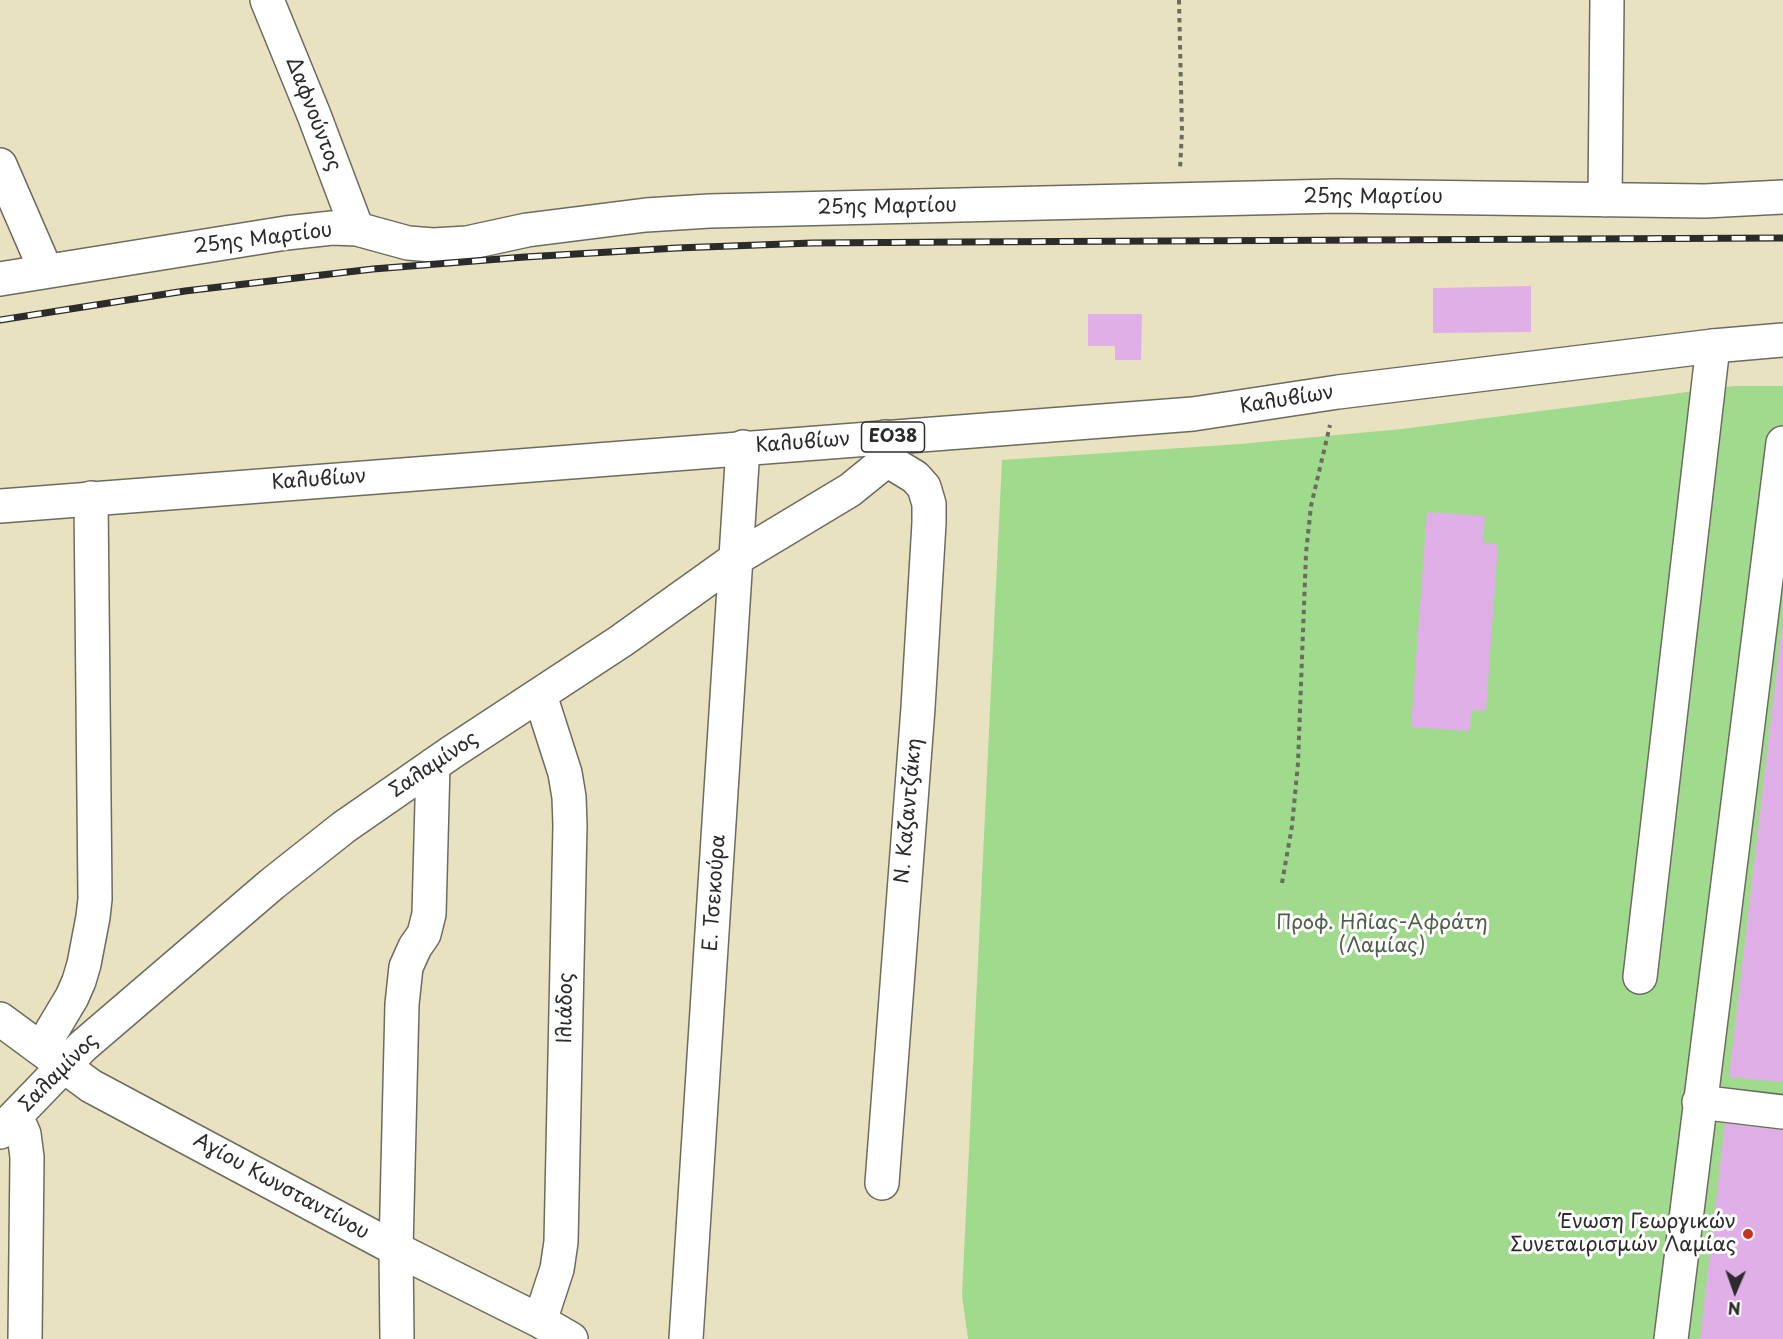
<!DOCTYPE html>
<html>
<head>
<meta charset="utf-8">
<style>
  body { margin:0 }
  #map { position:relative; width:1783px; height:1339px; overflow:hidden; background:#e8e2c0; font-family:"Playpen Sans",sans-serif }
  canvas { display:block }
  .north { position:absolute; left:1705px; top:1261px; width:60px; height:60px; -webkit-text-stroke:4px #fff; paint-order:stroke; rotate:182deg; font-size:16px; font-weight:700; line-height:24px; text-align:center; color:#2b2b2b }
  .north::after { content:''; display:block; margin:auto; width:21px; height:27px; background:#2b2b2b; clip-path:polygon(50% 0,100% 100%,50% 72%,0 100%) }
</style>
</head>
<body>
<div id="map">
<canvas width="1783" height="1339"></canvas>
<div class="north">N</div>
</div>
<script>
const ctx = document.querySelector('canvas').getContext('2d');
ctx.lineJoin = 'round';
function paint(path, color) { ctx.fillStyle = color; ctx.fill(path, 'evenodd'); }
const toPath = rows => new Path2D(rows.map(r => 'M' + r).join(''));
function strokePath(path, color, width, dash) { ctx.strokeStyle = color; ctx.lineWidth = width; ctx.lineCap = dash ? 'butt' : 'round'; ctx.setLineDash(dash || []); ctx.stroke(path); }
function label(font, color, halo, rows, align = 'center') {
  ctx.font = font + ' "Playpen Sans",sans-serif'; ctx.lineWidth = 6; ctx.setLineDash([]); ctx.textBaseline = 'middle'; ctx.strokeStyle = halo; ctx.fillStyle = color; for (const [text, x, y, turn = 0] of rows) {
    ctx.save(); ctx.translate(x, y); ctx.rotate((+turn || 0) * Math.PI / 180); ctx.textAlign = isNaN(turn) ? turn : align; if (halo) ctx.strokeText(text, 0, 0); ctx.fillText(text, 0, 0); ctx.restore();
  }
}
paint(toPath([
  [1734,386,1783,386,1783,1339,968,1339,962,1295,1002,460,1240,444,1402,429]
]), '#9fda8d');
paint(toPath([
  [1531,286,1531,332,1433,333,1433,288],
  [1088,314,1142,314,1141,360,1115,360,1115,346,1088,346],
  [1427,512,1485,516,1483,543,1498,544,1486,711,1471,710,1470,731,1411,727],
  [1782,626,1783,626,1783,1082,1729,1077],
  [1725,1123,1783,1130,1783,1339,1700,1339]
]), '#e0afe7');
const minor = toPath([
  [267,0,314,115,357,229],
  [0,165,46,271],
  [1605,200,1607,0],
  [0,279,286,233,332,228,357,229,408,243,433,245,467,243,527,230,646,215,709,211,1336,196,1705,201,1783,197],
  [1640,977,1713,346],
  [0,1019,91,1086,396,1249,540,1321,571,1339],
  [41,1049,72,997,79,981,84,964,93,917,95,899,91,498],
  [1699,1102,1783,1112],
  [16,1116,24,1134,27,1157,25,1339],
  [0,1132,83,1046,272,884,344,827,452,752,621,641,737,558,850,490,887,460,885,437],
  [882,1183,918,708,929,523,929,504,924,487,915,477,887,460],
  [540,1321,557,1269,561,1242,570,825,569,797,565,773,540,695],
  [397,1339,396,1249,402,1004,406,967,415,947,424,934,429,914,433,765],
  [686,1339,743,447],
  [1671,1339,1783,443]
]);
const major = toPath([
  [0,506,1193,414,1338,392,1713,346,1783,340]
]);
strokePath(minor, '#6d6b5f', 36);
strokePath(major, '#6d6b5f', 36);
strokePath(toPath([
  [1179,0,1182,131,1180,170],
  [1282,883,1292,826,1298,763,1306,553,1311,506,1330,425]
]), '#6d6b5f', 4, [4.5, 4.5]);
strokePath(minor, '#fff', 33);
strokePath(major, '#fff', 33);
const rail = toPath([
  [0,320,185,291,373,269,525,257,677,248,812,243,958,242,1783,238]
]);
strokePath(rail, '#2b2b2b', 7);
strokePath(rail, '#fff', 4.5, [14]);
for (const [x, y, r, color] of [
  [1748,1234,6,"#c8321e"]
]) { const dot = new Path2D(); dot.arc(x, y, r, 0, 2 * Math.PI); ctx.fillStyle = color; ctx.fill(dot); strokePath(dot, '#fff', 2); }
for (const [x, y, w] of [
  [893,437,63]
]) { const box = new Path2D(); box.roundRect(x - w / 2, y - 15, w, 30, 4.5); ctx.fillStyle = '#fff'; ctx.fill(box); strokePath(box, '#2b2b2b', 1.5); }
label('bold 18px', '#2b2b2b', null, [
  ["ΕΟ38",893,437]
]);
label('20px', '#2b2b2b', '#fff', [
  ["Δαφνούντος",313,114,69],
  ["25ης Μαρτίου",1373,197],
  ["25ης Μαρτίου",887,207,-1],
  ["25ης Μαρτίου",263,239,-7],
  ["Καλυβίων",1287,400,-9],
  ["Καλυβίων",803,443,-4],
  ["Καλυβίων",319,480,-4],
  ["Σαλαμίνος",434,765,-34],
  ["Ν. Καζαντζάκη",909,811,-85],
  ["Ε. Τσεκούρα",715,893,-86],
  ["Ιλιάδος",566,1008,-89],
  ["Σαλαμίνος",59,1073,-45],
  ["Αγίου Κωνσταντίνου",281,1187,29]
]);
label('20px', '#4e6048', '#fff', [
  ["Προφ. Ηλίας-Αφράτη",1382,923],
  ["(Λαμίας)",1382,946]
]);
label('20px', '#2b2b2b', '#fff', [
  ["Ένωση Γεωργικών",1736,1222],
  ["Συνεταιρισμών Λαμίας",1736,1245]
], 'right');
</script>
</body>
</html>
